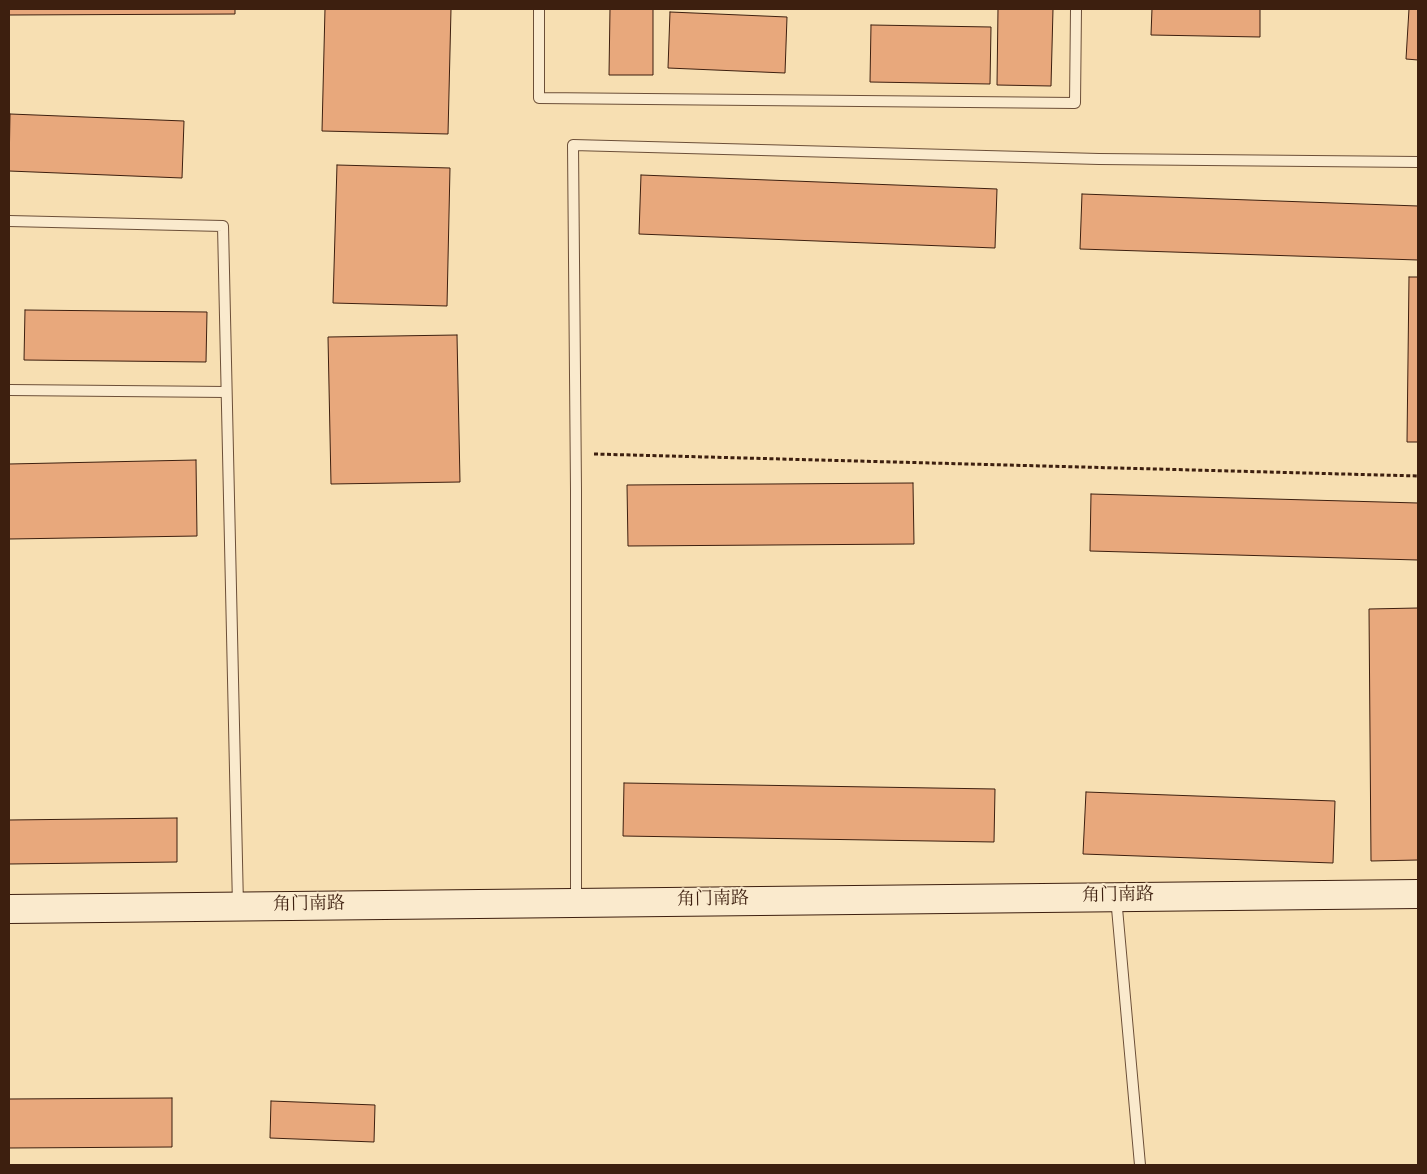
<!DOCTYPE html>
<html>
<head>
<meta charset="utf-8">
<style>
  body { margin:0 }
  #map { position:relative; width:1427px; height:1174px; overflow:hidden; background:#f7dfb2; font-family:"Sorts Mill Goudy",serif }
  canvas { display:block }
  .frame { position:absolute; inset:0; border:10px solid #3d1f0f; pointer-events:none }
</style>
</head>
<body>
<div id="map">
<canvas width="1427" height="1174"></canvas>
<div class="frame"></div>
</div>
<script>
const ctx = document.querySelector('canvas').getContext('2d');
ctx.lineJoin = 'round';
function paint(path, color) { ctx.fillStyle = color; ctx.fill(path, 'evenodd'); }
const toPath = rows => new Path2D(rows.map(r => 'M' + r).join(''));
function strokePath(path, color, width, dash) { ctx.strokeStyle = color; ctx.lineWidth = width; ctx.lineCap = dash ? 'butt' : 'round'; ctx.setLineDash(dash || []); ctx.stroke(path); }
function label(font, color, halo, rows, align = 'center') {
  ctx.font = font + ' "Sorts Mill Goudy","Noto Serif SC",serif'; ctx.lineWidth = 4; ctx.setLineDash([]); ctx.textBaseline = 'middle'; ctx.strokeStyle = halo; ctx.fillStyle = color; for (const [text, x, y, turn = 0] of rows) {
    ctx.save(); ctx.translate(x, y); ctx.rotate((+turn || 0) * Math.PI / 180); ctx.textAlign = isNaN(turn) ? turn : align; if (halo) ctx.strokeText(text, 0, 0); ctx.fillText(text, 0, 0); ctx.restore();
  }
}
const building = toPath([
  [9,9,235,9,235,14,9,15,9,9],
  [325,9,451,9,448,134,322,131,325,9],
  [610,9,653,9,653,75,609,75,610,9],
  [998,9,1053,9,1051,86,997,85,998,9],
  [1152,9,1260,9,1260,37,1151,35,1152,9],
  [1409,9,1418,9,1418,60,1406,59,1409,9],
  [670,12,787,17,785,73,668,68,670,12],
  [871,25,991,27,990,84,870,82,871,25],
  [10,114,184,121,182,178,9,171,10,114],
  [337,165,450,168,447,306,333,303,337,165],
  [641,175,997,189,995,248,639,234,641,175],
  [1082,194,1418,206,1418,260,1080,249,1082,194],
  [1409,277,1418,277,1418,442,1407,442,1409,277],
  [25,310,207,312,206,362,24,360,25,310],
  [457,335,460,482,331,484,328,337,457,335],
  [196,460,197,536,9,539,9,464,196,460],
  [913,483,914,544,628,546,627,485,913,483],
  [1091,494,1418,503,1418,560,1090,551,1091,494],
  [1418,608,1418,860,1371,861,1369,609,1418,608],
  [624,783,995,789,994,842,623,836,624,783],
  [1086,792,1335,801,1333,863,1083,854,1086,792],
  [177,818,177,862,9,864,9,820,177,818],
  [172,1098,172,1147,9,1148,9,1099,172,1098],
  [271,1101,375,1105,374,1142,270,1138,271,1101]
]);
paint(building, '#e8a87c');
strokePath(building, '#3d1f0f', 1);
const lane = toPath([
  [539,9,539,98,1075,103,1076,9],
  [9,221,223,226,238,906],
  [9,390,226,392],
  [1116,897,1140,1165],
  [576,902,576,490,573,145,1099,159,1418,162]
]);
const secondary = toPath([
  [9,909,1418,894]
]);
strokePath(lane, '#6c4f38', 12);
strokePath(secondary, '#3d1f0f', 30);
strokePath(toPath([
  [594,454,1418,476]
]), '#3d1f0f', 3, [4, 2.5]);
strokePath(lane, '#faeacd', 10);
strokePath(secondary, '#faeacd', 28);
label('18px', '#3d1f0f', '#faeacd', [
  ["角门南路",1118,897,-1],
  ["角门南路",713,901,-1],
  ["角门南路",309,906,-1]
]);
</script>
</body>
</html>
